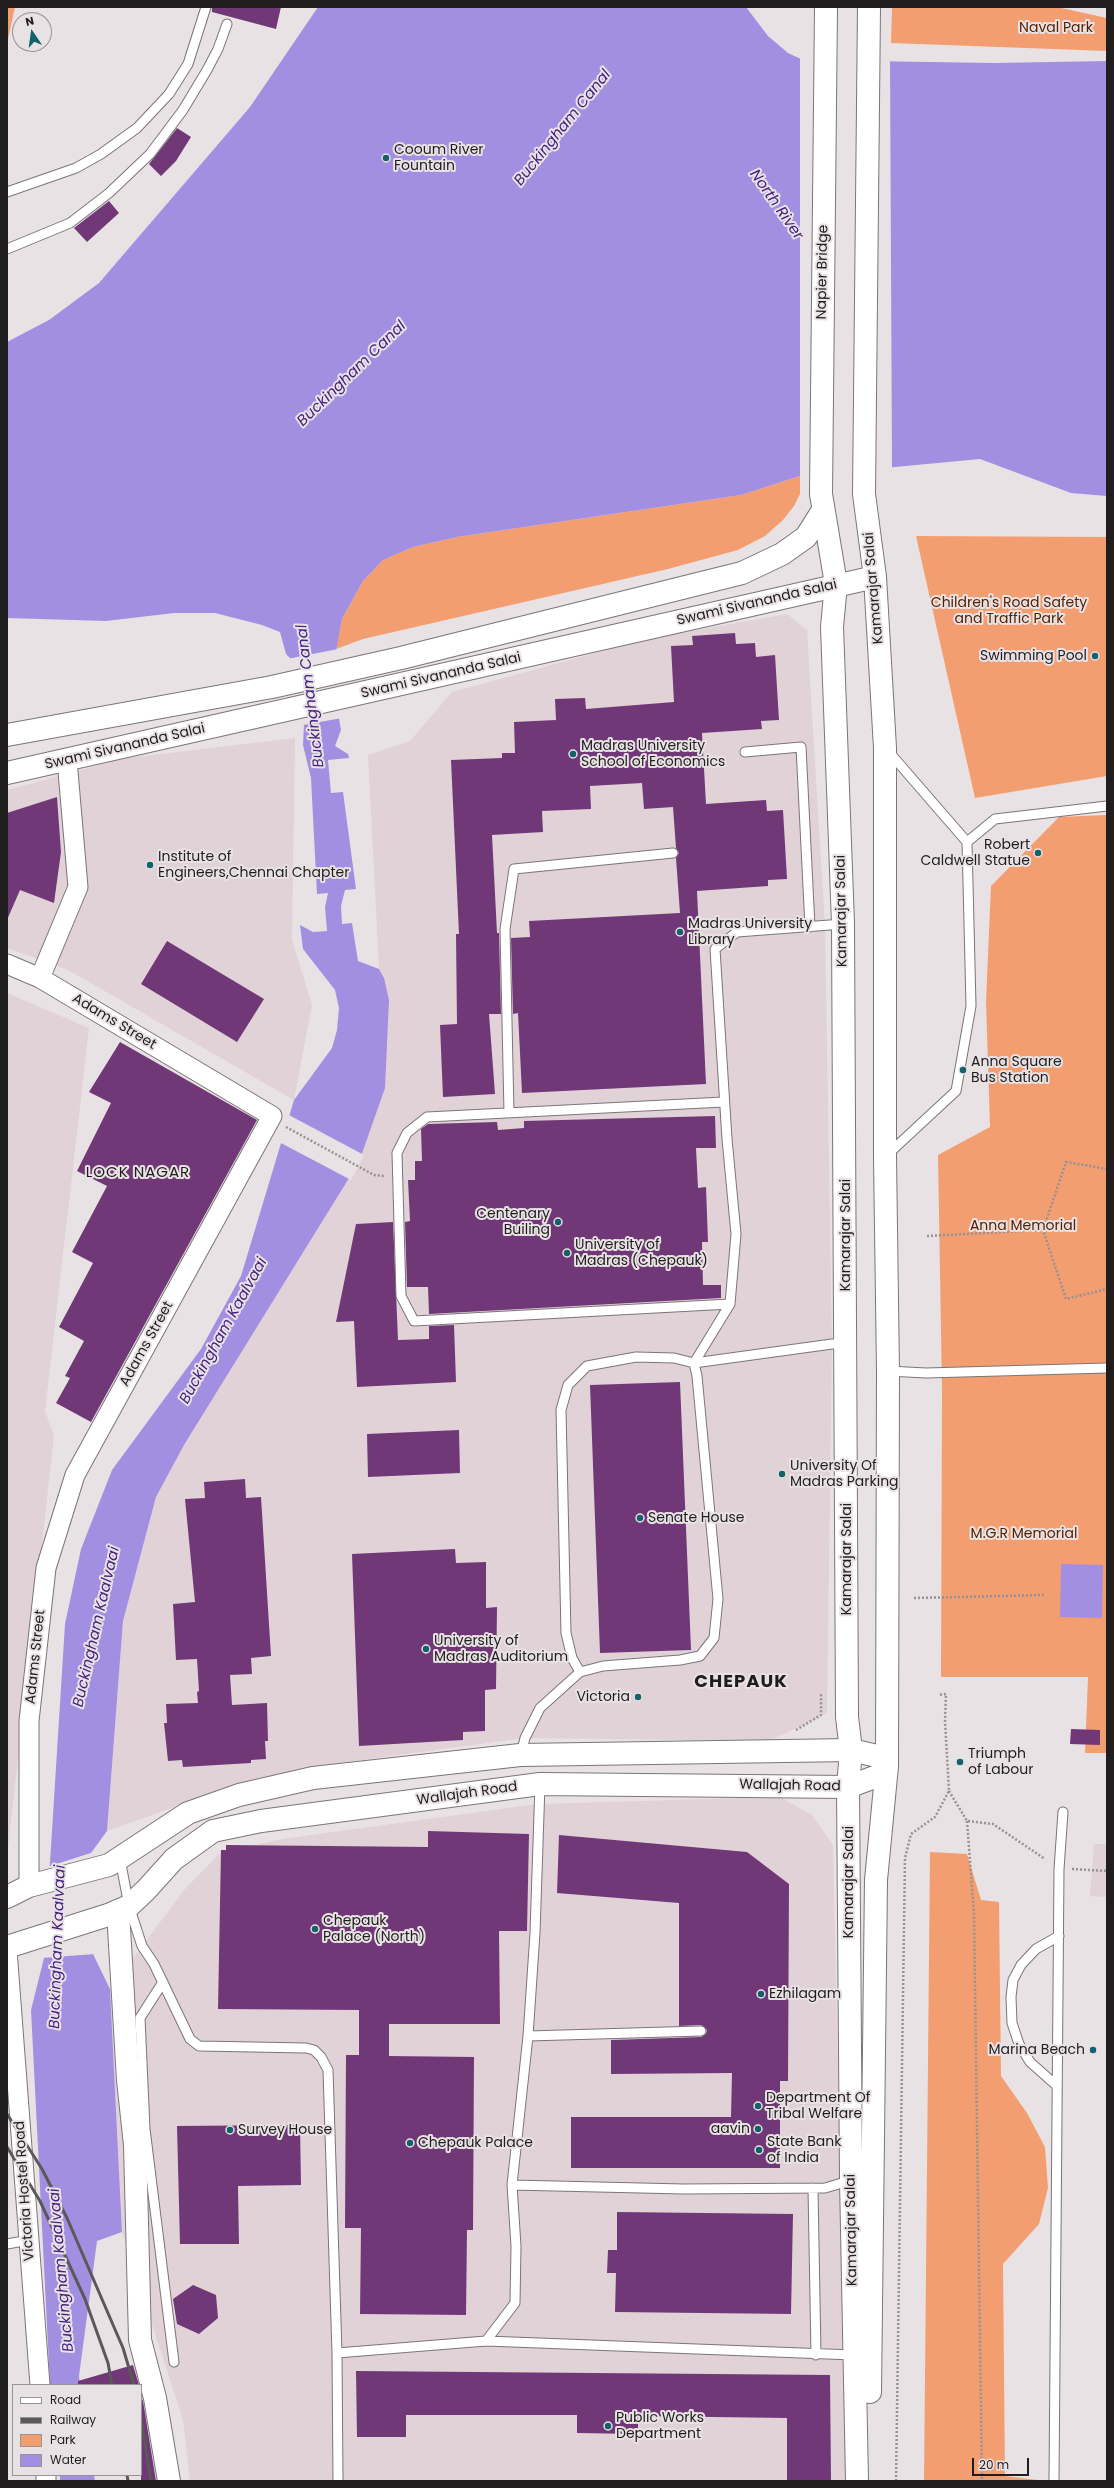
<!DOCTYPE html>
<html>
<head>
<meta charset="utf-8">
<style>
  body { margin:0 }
  #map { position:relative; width:1114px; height:2488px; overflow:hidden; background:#e9e2e4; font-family:Poppins,sans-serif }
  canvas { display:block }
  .frame { position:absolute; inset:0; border:8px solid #1f1d1e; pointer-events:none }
  .legend { position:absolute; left:12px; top:2384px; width:130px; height:92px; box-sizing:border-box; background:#e9e2e4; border:1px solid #989395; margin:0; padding:5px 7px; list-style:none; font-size:12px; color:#1f1d1e }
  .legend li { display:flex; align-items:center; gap:8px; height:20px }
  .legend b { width:20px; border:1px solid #989395 }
  .north { position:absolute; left:12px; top:12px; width:40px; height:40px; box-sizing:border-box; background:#e9e2e4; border:1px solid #989395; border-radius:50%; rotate:347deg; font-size:11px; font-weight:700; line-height:16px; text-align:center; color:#1f1d1e }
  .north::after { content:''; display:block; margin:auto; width:14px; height:18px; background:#13616b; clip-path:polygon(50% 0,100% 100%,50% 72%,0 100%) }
  .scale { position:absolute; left:972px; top:2458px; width:57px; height:18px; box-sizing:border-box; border:2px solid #1f1d1e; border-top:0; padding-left:5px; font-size:12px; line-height:14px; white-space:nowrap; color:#1f1d1e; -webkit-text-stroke:3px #e9e2e4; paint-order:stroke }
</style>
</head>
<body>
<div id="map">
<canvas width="1114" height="2488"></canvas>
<div class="frame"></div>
<ul class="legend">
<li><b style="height:5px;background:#fff"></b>Road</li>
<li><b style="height:5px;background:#5b5859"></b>Railway</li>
<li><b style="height:11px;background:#f39e71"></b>Park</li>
<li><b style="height:11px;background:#a38fe1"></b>Water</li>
</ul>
<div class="north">N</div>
<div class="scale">20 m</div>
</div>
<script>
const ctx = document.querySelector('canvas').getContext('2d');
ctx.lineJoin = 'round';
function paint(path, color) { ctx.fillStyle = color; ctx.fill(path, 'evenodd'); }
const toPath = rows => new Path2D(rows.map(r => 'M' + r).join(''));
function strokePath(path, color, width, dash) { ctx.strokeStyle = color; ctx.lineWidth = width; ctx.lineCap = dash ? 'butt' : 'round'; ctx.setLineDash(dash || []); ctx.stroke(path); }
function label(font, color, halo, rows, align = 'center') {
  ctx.font = font + ' Poppins,sans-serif'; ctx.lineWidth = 4; ctx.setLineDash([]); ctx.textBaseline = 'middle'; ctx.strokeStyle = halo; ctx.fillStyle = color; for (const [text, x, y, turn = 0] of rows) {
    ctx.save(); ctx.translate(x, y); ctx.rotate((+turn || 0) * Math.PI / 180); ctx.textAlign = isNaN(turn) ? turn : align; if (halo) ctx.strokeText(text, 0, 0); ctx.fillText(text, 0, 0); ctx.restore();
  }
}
paint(toPath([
  [787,614,807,630,825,927,832,1344,827,1713,769,1741,525,1738,324,1765,245,1782,107,1831,123,1621,156,1497,184,1445,359,1162,384,978,379,969,368,755,410,741,452,692,651,638],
  [295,738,292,940,312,1005,294,1100,68,970,7,948,7,790,126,758],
  [7,993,89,1028,45,1411,54,1436,7,1857],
  [780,1797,812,1815,833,1845,847,2481,190,2481,183,2420,122,2232,110,1989,185,1889,220,1853,282,1839,537,1804],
  [1094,1844,1107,1844,1107,1897,1090,1896]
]), '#e1d2d8');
paint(toPath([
  [7,7,15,7,7,44],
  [892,7,1057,7,1107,18,1107,51,891,43],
  [800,476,800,494,794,506,783,520,765,536,738,550,668,569,363,639,336,649,342,619,363,581,383,560,413,547,457,537,741,495],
  [916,536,1107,537,1107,776,975,798],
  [1107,815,1107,1753,1085,1753,1088,1677,941,1677,942,1391,938,1155,990,1127,986,1001,991,886,1059,817],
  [930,1852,967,1854,981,1900,999,1902,1001,2076,1027,2113,1045,2147,1048,2188,1039,2224,1003,2264,1005,2476,1046,2481,924,2481]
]), '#f39e71');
paint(toPath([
  [318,7,746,7,768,36,788,53,803,60,994,63,1107,61,1107,496,1071,493,980,459,800,476,741,495,457,537,413,547,383,560,363,581,342,619,333,667,335,696,341,730,335,746,348,754,349,758,328,760,331,793,343,792,356,889,345,890,341,906,342,924,352,923,358,961,379,969,384,978,389,1000,385,1088,359,1162,184,1445,156,1497,123,1621,107,1831,91,1853,93,1954,110,1989,122,2232,97,2241,79,2376,80,2385,50,2385,31,2010,44,1958,65,1624,81,1549,112,1470,201,1349,241,1276,294,1100,332,1048,337,1030,339,1008,335,990,303,949,300,925,313,932,327,931,325,907,328,893,317,894,311,778,303,745,305,703,296,664,286,654,280,632,262,625,215,613,174,613,106,621,7,618,7,342,49,320,99,283,250,107],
  [1061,1564,1103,1565,1102,1618,1060,1617],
  [60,2475,94,2475,95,2481,60,2481]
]), '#a38fe1');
paint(toPath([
  [800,56,845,60,890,60,892,469,800,478],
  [338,649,335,684,342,718,303,725,302,693,295,665,287,659],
  [287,1114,364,1155,351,1180,279,1142],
  [94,1852,95,1954,42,1958,47,1867]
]), '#e9e2e4');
paint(toPath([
  [212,7,281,7,276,29,212,12],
  [177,128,191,137,176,161,161,176,149,164],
  [109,201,119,213,87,242,74,228],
  [735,633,736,644,755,643,756,657,775,655,779,720,761,721,762,729,702,733,706,804,766,800,767,811,783,810,787,879,768,880,768,886,697,891,706,1084,522,1093,518,1013,513,1014,511,938,530,937,529,921,680,913,676,858,679,853,676,848,673,807,644,809,642,783,590,786,591,809,542,811,543,832,492,835,497,933,499,933,501,1014,489,1014,495,1094,443,1097,440,1025,457,1024,456,934,459,934,451,760,502,758,502,753,515,753,514,722,556,720,555,699,585,698,586,709,674,702,671,646,693,645,692,636],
  [57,797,61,852,54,903,20,890,7,920,7,813],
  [167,941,264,999,237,1042,141,984],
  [120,1042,257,1120,91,1422,56,1403,70,1378,65,1376,84,1341,59,1327,93,1263,72,1252,107,1186,77,1171,111,1103,89,1092],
  [715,1116,716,1148,696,1148,698,1188,706,1187,708,1242,702,1242,703,1285,721,1285,721,1298,429,1314,428,1287,407,1287,405,1222,410,1221,408,1180,415,1180,415,1161,422,1161,421,1129,428,1124,497,1122,498,1130,524,1128,524,1121],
  [393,1222,398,1340,429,1339,429,1326,454,1325,456,1382,357,1387,354,1321,336,1322,356,1224],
  [680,1382,691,1650,600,1653,590,1385],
  [459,1430,460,1473,368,1477,367,1434],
  [245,1479,246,1498,261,1497,271,1656,251,1658,252,1674,230,1675,232,1705,267,1703,268,1741,265,1741,266,1759,251,1760,251,1763,183,1767,182,1760,168,1761,164,1723,167,1723,166,1704,198,1703,197,1692,199,1691,197,1659,176,1660,173,1604,195,1602,185,1499,205,1498,204,1482],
  [455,1549,456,1563,486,1562,486,1608,497,1607,496,1689,485,1690,485,1731,463,1732,463,1740,359,1746,352,1554],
  [1071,1729,1100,1730,1100,1745,1070,1744],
  [428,1831,529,1834,527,1931,499,1931,500,2024,389,2024,389,2056,474,2057,473,2230,467,2230,466,2315,360,2314,361,2228,345,2228,346,2055,359,2055,359,2010,218,2009,221,1850,226,1850,226,1845,428,1847],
  [559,1835,747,1852,789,1884,788,2081,780,2081,780,2168,571,2168,571,2117,731,2117,732,2073,611,2074,611,2040,701,2037,706,2034,707,2030,701,2025,679,2026,679,1903,557,1893],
  [300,2125,301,2185,238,2186,239,2244,180,2244,177,2126],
  [617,2212,793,2214,791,2314,615,2312,616,2273,607,2273,608,2250,617,2250],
  [193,2285,216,2295,218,2318,199,2334,177,2324,173,2299],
  [133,2365,139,2385,78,2385,78,2381],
  [356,2371,830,2375,831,2481,787,2481,787,2418,638,2416,638,2434,577,2433,577,2415,406,2415,406,2437,357,2437],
  [141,2397,143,2401,156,2481,141,2481]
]), '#713878');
const service = toPath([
  [7,192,76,168,101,154,137,128,169,94,188,64,206,7],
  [7,249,70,223,109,193,150,154,183,110,207,70,218,49,227,24],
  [745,752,801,747,810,927],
  [967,842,995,819,1107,806],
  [724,1102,427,1117,407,1133,397,1153,401,1296,414,1321,730,1304],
  [509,1113,505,929,514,869,673,853],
  [887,1155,956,1091,971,1006,967,842,889,752],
  [888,1371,926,1373,1107,1368],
  [580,1672,572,1658,566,1633,561,1410,568,1385,587,1366,636,1357,674,1358,694,1363,832,1344,847,1344],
  [521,1754,525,1738,540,1708,580,1672,603,1666,680,1660,700,1656,714,1638,718,1599,697,1376,694,1363,730,1304,736,1234,727,1139,715,949,737,932,843,924],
  [120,1859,129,1906,142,1946,154,1964,190,2039,199,2046,306,2048,314,2050,321,2057,328,2070,337,2353,338,2481],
  [163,1982,140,2018,145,2129,174,2362],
  [528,2036,701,2031],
  [1057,2086,1030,2062,1019,2044,1012,2023,1011,1997,1013,1980,1021,1965,1036,1949,1059,1936],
  [512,2185,684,2189,825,2188,852,2180],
  [813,2188,816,2355],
  [7,2244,29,2240],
  [486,2341,854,2355],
  [337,2353,486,2341,515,2303,516,2246,512,2185,528,2036,535,1933,540,1784],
  [1054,2481,1059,1869,1063,1812]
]);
const minor = toPath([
  [7,964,40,978,272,1116,75,1475,46,1568,29,1721,29,1886],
  [40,978,78,887,67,760],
  [7,1950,40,2385],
  [46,2475,46,2481]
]);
const tertiary = toPath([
  [7,735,272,687,401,658,742,573,782,554,806,537,823,510],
  [7,773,875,577]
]);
const secondary = toPath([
  [7,1897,29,1886,109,1865,188,1813,239,1795,313,1778,520,1755,851,1750,877,1756,887,1766,880,1775,848,1787,540,1784,261,1821,213,1831,174,1859,146,1890,129,1906,108,1915,7,1947]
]);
const primary = toPath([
  [826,7,821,494,836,584,832,627,843,924,847,1717,851,1750,848,1787,851,2180,857,2481],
  [869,7,864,494,875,577,885,748,885,1157,888,1371,887,1766,876,1880,870,2392],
  [118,1911,128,2080,135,2145,140,2340,155,2398,169,2481]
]);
strokePath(service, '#7b7578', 11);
strokePath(minor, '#7b7578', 21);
strokePath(tertiary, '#7b7578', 24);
strokePath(secondary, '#7b7578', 24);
strokePath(primary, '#7b7578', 24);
strokePath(toPath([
  [286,1127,374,1175,385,1176],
  [1107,1169,1066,1162,1043,1230,1066,1299,1107,1289],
  [927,1236,1043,1230],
  [914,1598,1045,1595],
  [796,1730,821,1715,821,1693],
  [949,1791,967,1821,993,1824,1045,1859],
  [967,1821,974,1914,982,2481],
  [1072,1869,1107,1871],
  [896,2481,905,1858,911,1834,935,1817,949,1791,945,1721,946,1694,938,1695]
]), '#969192', 2.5, [2, 2]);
strokePath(service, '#fff', 9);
strokePath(minor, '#fff', 19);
strokePath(tertiary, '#fff', 22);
strokePath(secondary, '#fff', 22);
strokePath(primary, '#fff', 22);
strokePath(toPath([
  [7,2114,42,2169,67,2218,123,2348,134,2385],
  [7,2147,40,2201,85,2299,108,2363,112,2385],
  [141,2418,151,2481],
  [127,2475,128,2481]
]), '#5b5859', 3);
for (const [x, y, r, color] of [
  [386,158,4,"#13616b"],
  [1095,656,4,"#13616b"],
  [573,754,4,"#13616b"],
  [1038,853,4,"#13616b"],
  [150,865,4,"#13616b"],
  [680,932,4,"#13616b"],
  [963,1070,4,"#13616b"],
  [558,1222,4,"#13616b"],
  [567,1253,4,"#13616b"],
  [782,1474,4,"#13616b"],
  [640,1518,4,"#13616b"],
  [426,1649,4,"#13616b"],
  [638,1697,4,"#13616b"],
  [960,1762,4,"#13616b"],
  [315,1929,4,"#13616b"],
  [761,1994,4,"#13616b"],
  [1093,2050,4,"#13616b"],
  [758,2106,4,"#13616b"],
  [758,2129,4,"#13616b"],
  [230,2130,4,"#13616b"],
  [410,2143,4,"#13616b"],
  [759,2150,4,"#13616b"],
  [608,2426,4,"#13616b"]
]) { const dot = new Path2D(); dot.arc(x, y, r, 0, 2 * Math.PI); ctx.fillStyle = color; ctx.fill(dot); strokePath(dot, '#e9e2e4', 1.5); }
label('14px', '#562100', '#e9e2e4', [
  ["Naval Park",1056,28],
  ["Children's Road Safety",1009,603],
  ["and Traffic Park",1009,619],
  ["Anna Memorial",1023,1226],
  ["M.G.R Memorial",1024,1534]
]);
label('14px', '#1f1d1e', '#e9e2e4', [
  ["Cooum River",394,150],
  ["Fountain",394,166],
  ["Swimming Pool",1087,656,"right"],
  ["Madras University",581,746],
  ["School of Economics",581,762],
  ["Robert",1030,845,"right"],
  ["Caldwell Statue",1030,861,"right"],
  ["Institute of",158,857],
  ["Engineers,Chennai Chapter",158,873],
  ["Madras University",688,924],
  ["Library",688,940],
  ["Anna Square",971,1062],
  ["Bus Station",971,1078],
  ["Centenary",550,1214,"right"],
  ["Builing",550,1230,"right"],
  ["University of",575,1245],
  ["Madras (Chepauk)",575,1261],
  ["University Of",790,1466],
  ["Madras Parking",790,1482],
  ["Senate House",648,1518],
  ["University of",434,1641],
  ["Madras Auditorium",434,1657],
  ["Victoria",630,1697,"right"],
  ["Triumph",968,1754],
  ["of Labour",968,1770],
  ["Chepauk",323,1921],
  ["Palace (North)",323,1937],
  ["Ezhilagam",769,1994],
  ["Marina Beach",1085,2050,"right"],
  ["Department Of",766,2098],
  ["Tribal Welfare",766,2114],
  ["aavin",750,2129,"right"],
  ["Survey House",238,2130],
  ["State Bank",767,2142],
  ["of India",767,2158],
  ["Chepauk Palace",418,2143],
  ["Public Works",616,2418],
  ["Department",616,2434]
], 'left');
label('14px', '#1f1d1e', '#e9e2e4', [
  ["Napier Bridge",823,272,-89],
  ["Kamarajar Salai",874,588,-95],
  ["Swami Sivananda Salai",757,603,-13],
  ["Swami Sivananda Salai",441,676,-13],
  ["Swami Sivananda Salai",125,747,-13],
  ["Kamarajar Salai",842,911,-91],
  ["Adams Street",114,1022,31],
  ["Kamarajar Salai",846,1235,-90],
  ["Adams Street",147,1344,-61],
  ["Kamarajar Salai",847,1559,-90],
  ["Adams Street",36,1657,-84],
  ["Wallajah Road",790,1786,1],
  ["Wallajah Road",467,1794,-8],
  ["Kamarajar Salai",849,1882,-90],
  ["Victoria Hostel Road",25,2191,-94],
  ["Kamarajar Salai",852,2230,-91]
]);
label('italic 15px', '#442180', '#e9e2e4', [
  ["Buckingham Canal",563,128,-51],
  ["North River",776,205,55],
  ["Buckingham Canal",352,374,-44],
  ["Buckingham Canal",311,696,-97],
  ["Buckingham Kaalvaai",224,1331,-61],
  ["Buckingham Kaalvaai",97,1627,-77],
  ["Buckingham Kaalvaai",58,1947,-88],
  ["Buckingham Kaalvaai",62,2270,-95]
]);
ctx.letterSpacing = '1px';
label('15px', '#1f1d1e', '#e9e2e4', [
  ["LOCK NAGAR",138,1173]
]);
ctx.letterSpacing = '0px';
ctx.letterSpacing = '1px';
label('bold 18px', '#1f1d1e', '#e9e2e4', [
  ["CHEPAUK",741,1682]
]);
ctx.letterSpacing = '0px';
</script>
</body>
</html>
